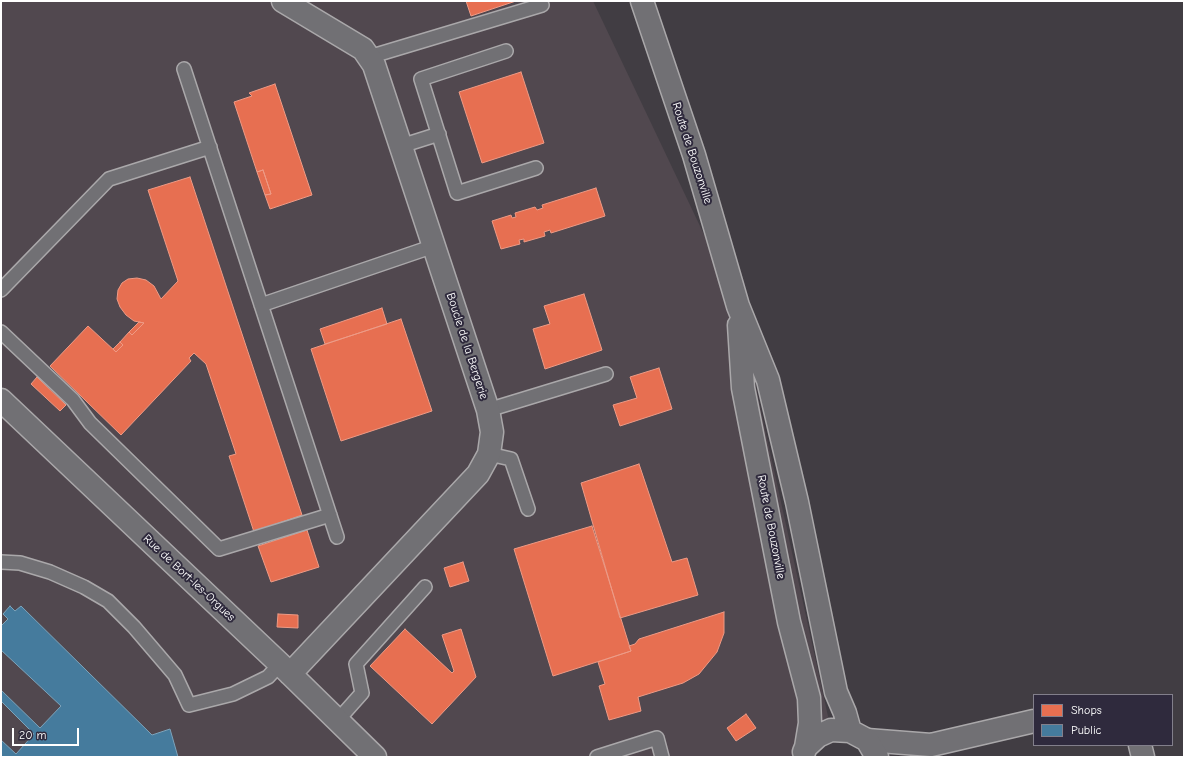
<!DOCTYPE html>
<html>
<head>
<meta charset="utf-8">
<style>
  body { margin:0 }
  #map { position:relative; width:1185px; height:758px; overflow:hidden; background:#413d43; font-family:"Comic Neue",sans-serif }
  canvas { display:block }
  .frame { position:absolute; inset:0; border:2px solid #fff; pointer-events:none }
  .legend { position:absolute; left:1033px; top:694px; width:140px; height:52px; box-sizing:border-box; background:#2f2a3d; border:1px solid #827f8b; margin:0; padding:5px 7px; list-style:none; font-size:12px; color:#fff }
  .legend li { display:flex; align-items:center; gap:8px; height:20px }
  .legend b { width:20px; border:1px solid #827f8b }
  .scale { position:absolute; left:12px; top:728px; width:67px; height:18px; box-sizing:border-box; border:2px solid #fff; border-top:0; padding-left:5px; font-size:12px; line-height:14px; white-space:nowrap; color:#fff; -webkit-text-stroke:3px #2f2a3d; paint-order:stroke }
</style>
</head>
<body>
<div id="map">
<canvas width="1185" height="758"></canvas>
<div class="frame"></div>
<ul class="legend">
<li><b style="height:11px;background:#e76f51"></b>Shops</li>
<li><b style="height:11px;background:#457b9d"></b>Public</li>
</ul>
<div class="scale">20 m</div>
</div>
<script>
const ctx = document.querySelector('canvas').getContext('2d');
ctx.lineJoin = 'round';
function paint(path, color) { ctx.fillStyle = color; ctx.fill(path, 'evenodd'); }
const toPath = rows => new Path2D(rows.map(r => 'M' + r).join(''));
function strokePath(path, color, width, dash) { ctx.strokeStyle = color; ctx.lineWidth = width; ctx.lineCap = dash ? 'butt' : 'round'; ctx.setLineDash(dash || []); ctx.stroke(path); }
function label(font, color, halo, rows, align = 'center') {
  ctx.font = font + ' "Comic Neue",sans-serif'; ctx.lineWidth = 4; ctx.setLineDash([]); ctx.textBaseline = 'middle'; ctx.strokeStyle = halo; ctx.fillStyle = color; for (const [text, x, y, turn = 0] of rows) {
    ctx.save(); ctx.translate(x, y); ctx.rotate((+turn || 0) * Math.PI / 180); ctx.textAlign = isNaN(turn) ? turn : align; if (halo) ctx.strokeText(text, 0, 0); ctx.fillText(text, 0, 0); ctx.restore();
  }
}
paint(toPath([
  [1,1,593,1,738,306,831,730,813,757,1,757]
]), '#51484f');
const shops = toPath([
  [466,1,516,1,471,16,466,1],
  [521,72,544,143,482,163,459,92,521,72],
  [275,84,312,195,270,209,265,195,271,194,263,170,257,172,234,102,252,96,249,93,275,84],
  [263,170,271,194,265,195,257,172,263,170],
  [190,177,302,515,254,532,229,456,236,454,206,364,194,353,189,358,191,361,121,435,50,366,88,326,116,352,123,345,120,342,129,332,132,335,144,323,134,321,126,315,120,307,117,299,118,290,122,283,128,279,137,278,146,280,154,286,161,299,178,281,148,190,190,177],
  [596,188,605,216,551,233,550,230,544,232,545,236,524,242,524,239,519,240,520,244,501,249,492,221,511,215,512,218,516,217,515,213,535,207,537,210,543,208,542,205,596,188],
  [584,294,602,350,545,369,533,329,550,324,544,306,584,294],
  [382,308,387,324,325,344,320,329,382,308],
  [401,319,432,411,341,441,311,349,401,319],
  [139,322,144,323,132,335,129,332,139,322],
  [120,342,123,345,116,352,113,349,120,342],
  [659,368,672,409,620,426,613,405,637,398,630,377,659,368],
  [37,377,66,405,60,411,31,384,37,377],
  [639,464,672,562,687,558,698,595,620,618,581,483,639,464],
  [592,526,631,651,553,676,514,549,592,526],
  [307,530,319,567,271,582,258,546,307,530],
  [463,562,469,581,450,587,444,568,463,562],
  [724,612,724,633,717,652,699,674,683,683,638,697,641,711,609,720,599,686,605,684,598,662,631,651,629,646,635,644,639,639,724,612],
  [278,614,298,615,298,628,277,627,278,614],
  [405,629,452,673,454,671,442,635,461,629,476,677,432,724,370,666,405,629],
  [746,714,756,728,736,741,727,728,746,714]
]);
paint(shops, '#e76f51');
strokePath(shops, '#ee9a85', 1);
const public = toPath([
  [10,606,15,611,21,606,152,735,170,729,178,757,1,757,1,740,16,754,34,734,1,701,1,690,40,728,61,706,1,650,1,626,8,619,3,614,10,606]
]);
paint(public, '#457b9d');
strokePath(public, '#7da3ba', 1);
const service = toPath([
  [506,51,421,79,457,193,536,168],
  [369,57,542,5],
  [184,69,337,537],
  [401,146,439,134],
  [1,290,109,179,210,147],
  [261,305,434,246],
  [1,332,73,400,90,423,219,549,330,515],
  [488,410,606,374],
  [489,454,511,459,528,509],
  [1,562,20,563,50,572,84,587,108,601,134,627,175,675,189,705,233,694,268,677,280,664],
  [338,720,362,693,356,664,425,587],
  [597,757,657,738,662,757]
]);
const minor = toPath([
  [283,1,363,49,374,65,488,410,492,432,489,454,478,474,290,674],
  [1,400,280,664,375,757],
  [867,740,931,745,1034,721],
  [1140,745,1143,757]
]);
const secondary = toPath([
  [642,1,694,155,738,306,768,380,797,502,836,692,845,713,850,731],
  [739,325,743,388,789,622,809,698,810,723,806,747],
  [804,752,806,747,818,736,831,730,850,731,867,740,877,757]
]);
strokePath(service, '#aaa8aa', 16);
strokePath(minor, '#aaa8aa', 25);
strokePath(secondary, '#aaa8aa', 25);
strokePath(service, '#717074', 13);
strokePath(minor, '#717074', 22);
strokePath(secondary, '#717074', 22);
label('12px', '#fff', '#2f2a3d', [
  ["Route de Bouzonville",692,153,72],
  ["Boucle de la Bergerie",467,346,72],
  ["Route de Bouzonville",771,527,79],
  ["Rue de Bort-les-Orgues",189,578,43]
]);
</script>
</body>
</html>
